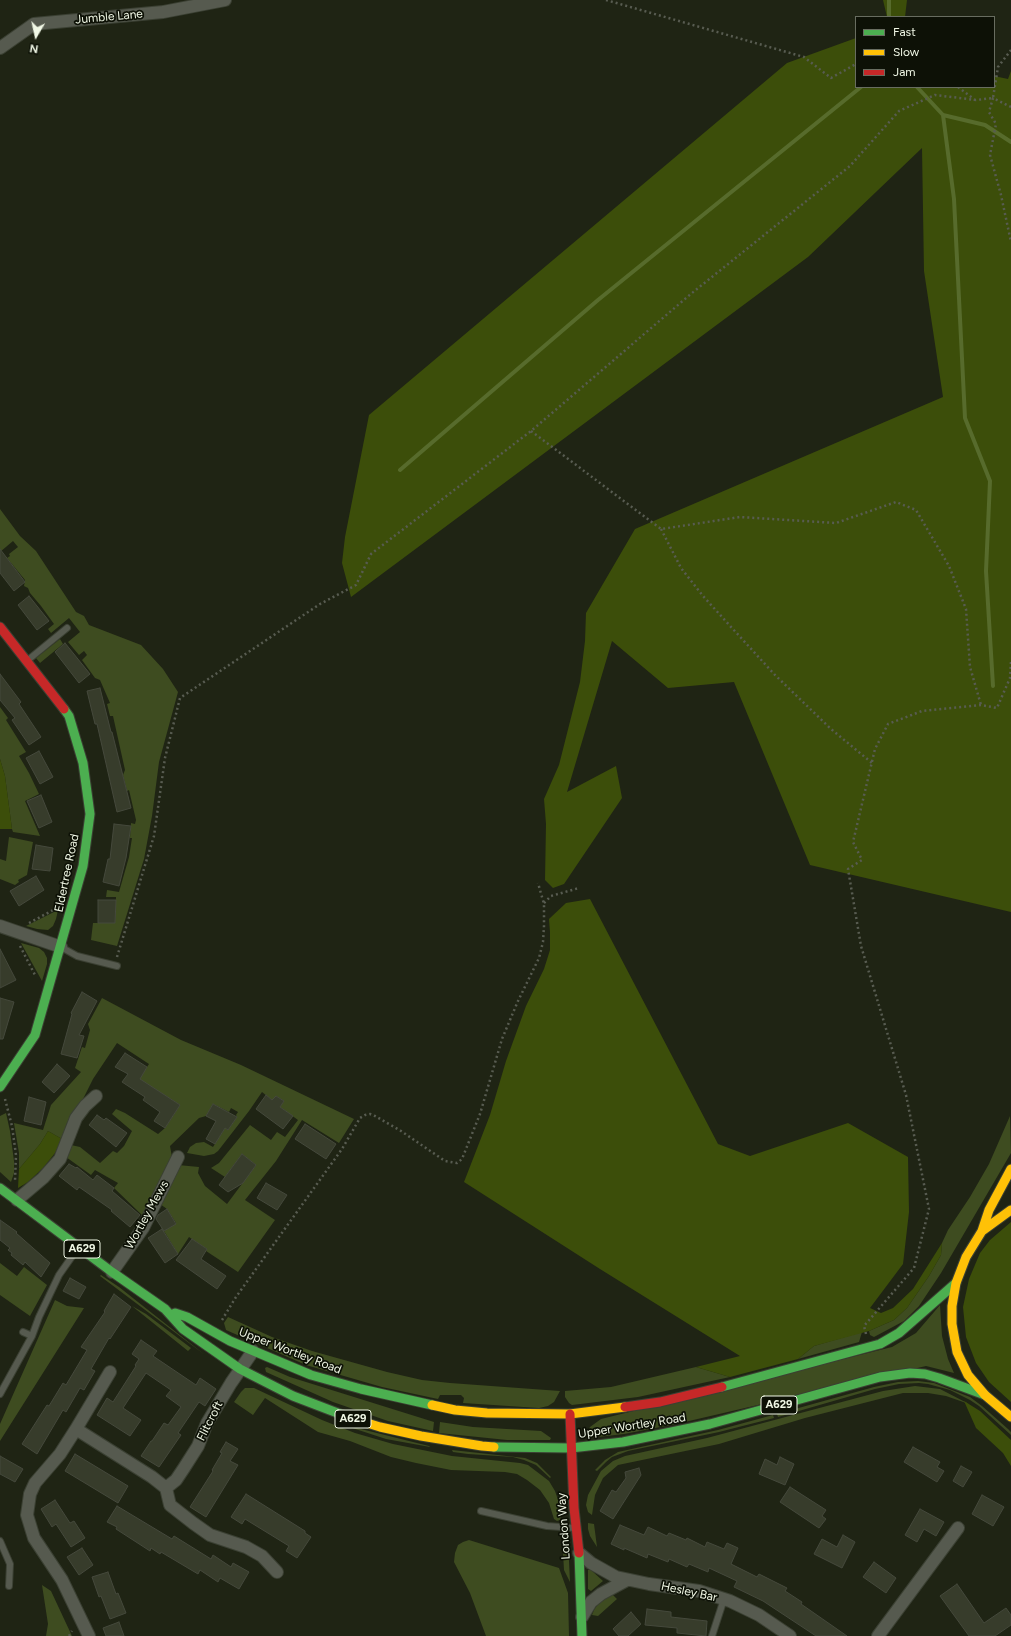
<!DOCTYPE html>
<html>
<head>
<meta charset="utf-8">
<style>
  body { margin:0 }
  #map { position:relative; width:1011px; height:1636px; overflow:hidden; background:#1f2414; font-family:Figtree,sans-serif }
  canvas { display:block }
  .legend { position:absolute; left:855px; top:16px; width:140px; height:72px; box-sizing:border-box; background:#0d1106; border:1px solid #686d60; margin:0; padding:5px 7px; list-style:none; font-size:12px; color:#f1f8e6 }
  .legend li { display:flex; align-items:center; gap:8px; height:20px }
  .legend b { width:20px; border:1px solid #686d60 }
  .north { position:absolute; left:16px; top:16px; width:40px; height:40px; -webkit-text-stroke:3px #0d1106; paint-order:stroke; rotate:189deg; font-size:11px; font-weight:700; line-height:16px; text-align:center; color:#f1f8e6 }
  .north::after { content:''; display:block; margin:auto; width:14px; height:18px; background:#f1f8e6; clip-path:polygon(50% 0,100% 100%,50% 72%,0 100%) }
</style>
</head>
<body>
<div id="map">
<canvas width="1011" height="1636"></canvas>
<ul class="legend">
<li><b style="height:5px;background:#4caf50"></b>Fast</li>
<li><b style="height:5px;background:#ffc107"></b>Slow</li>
<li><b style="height:5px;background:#c62828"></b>Jam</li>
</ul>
<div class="north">N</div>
</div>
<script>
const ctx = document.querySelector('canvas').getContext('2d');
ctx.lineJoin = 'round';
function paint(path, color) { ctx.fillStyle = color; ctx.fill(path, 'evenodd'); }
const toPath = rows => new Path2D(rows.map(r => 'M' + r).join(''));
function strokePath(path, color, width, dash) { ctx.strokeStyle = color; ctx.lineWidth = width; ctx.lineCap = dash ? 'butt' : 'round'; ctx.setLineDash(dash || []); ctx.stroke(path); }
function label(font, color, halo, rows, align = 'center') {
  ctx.font = font + ' Figtree,sans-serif'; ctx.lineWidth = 3.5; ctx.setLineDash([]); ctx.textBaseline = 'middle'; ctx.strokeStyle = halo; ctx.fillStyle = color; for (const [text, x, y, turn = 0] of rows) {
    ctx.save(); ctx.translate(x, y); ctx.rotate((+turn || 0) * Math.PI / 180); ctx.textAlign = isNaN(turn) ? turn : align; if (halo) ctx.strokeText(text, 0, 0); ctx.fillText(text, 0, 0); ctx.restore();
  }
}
paint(toPath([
  [0,509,20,536,36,551,76,612,84,616,89,625,141,645,163,669,178,692,159,762,152,816,144,859,117,946,91,940,93,923,115,923,116,897,106,897,107,890,119,892,129,857,132,838,130,838,131,823,135,824,136,820,129,790,127,791,123,775,125,770,113,716,110,716,107,704,110,703,100,680,95,678,82,660,87,655,84,651,79,655,68,642,80,632,69,618,51,633,48,629,54,624,41,606,30,593,28,588,24,586,25,580,7,558,10,556,9,554,18,547,13,541,0,552],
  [60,639,63,644,40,663,36,658],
  [0,707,8,718,6,720,26,752,19,756,29,773,39,794,25,801,40,836,13,832,12,829,5,776,0,759],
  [9,837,33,842,27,875,18,880,19,882,15,885,0,879,0,859,6,861],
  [58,910,56,919,53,926,48,930,37,929,26,926],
  [21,943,39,948,44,952,47,958,47,964,42,981],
  [102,998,181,1040,241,1065,354,1119,339,1143,302,1120,276,1161,245,1200,275,1220,238,1272,206,1251,207,1249,189,1237,178,1254,164,1231,176,1223,167,1209,160,1204,178,1165,199,1167,198,1173,205,1186,227,1204,256,1165,242,1154,225,1177,211,1168,219,1163,250,1125,271,1140,277,1132,285,1137,298,1120,280,1107,284,1101,276,1096,272,1100,262,1092,249,1111,218,1151,214,1154,204,1156,187,1153,190,1147,196,1143,204,1142,213,1147,225,1128,228,1130,237,1117,236,1115,238,1112,231,1108,229,1112,213,1104,206,1116,199,1118,170,1146,172,1157,143,1216,114,1188,118,1183,95,1170,91,1175,66,1157,71,1145,80,1147,100,1163,113,1151,117,1153,124,1146,132,1131,112,1114,116,1109,125,1113,158,1134,165,1128,180,1105,139,1079,149,1064,117,1043,93,1079,83,1099,67,1123,62,1139,48,1131,40,1144,19,1169,19,1153,14,1123,43,1130,51,1105,81,1072,75,1068,82,1047,85,1048,90,1030,88,1024],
  [6,1113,10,1131,14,1161,14,1173,11,1182,0,1172,0,1116],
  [1010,1116,1011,1153,941,1273,919,1306,904,1321,874,1337,870,1335,869,1331,894,1320,907,1308,929,1276,941,1255,942,1243,948,1230,970,1197,989,1164],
  [0,1263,17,1276,24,1267,47,1285,30,1316,0,1295],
  [101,1275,119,1287,205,1355,100,1276],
  [55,1300,67,1306,84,1308,0,1441,0,1424],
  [940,1305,942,1336,948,1359,954,1373,926,1366,676,1424,624,1434,589,1438,587,1435,587,1432,590,1427,601,1419,892,1347,916,1333],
  [132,1306,146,1314,191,1348,188,1351],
  [228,1317,272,1337,312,1351,387,1372,422,1380,450,1383,560,1391,554,1402,548,1406,539,1408,463,1403,464,1398,461,1395,440,1395,438,1399,382,1387,306,1365,226,1330,224,1323],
  [862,1332,859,1342,798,1359,814,1346],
  [267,1367,290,1377,434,1422,433,1431,388,1421,333,1402,266,1372,265,1368],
  [696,1367,730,1377,638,1397,572,1405,569,1403,565,1397,565,1391,611,1387],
  [918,1381,934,1383,970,1397,982,1406,1008,1429,1011,1432,1011,1435,979,1406,970,1400,950,1390,928,1384,919,1383,899,1384,875,1389,778,1417,777,1414,874,1387,898,1382],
  [915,1386,940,1389,969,1404,946,1396,928,1393,903,1393,805,1418,719,1444,618,1465,603,1478,595,1495,592,1515,588,1512,586,1505,588,1495,601,1471,613,1461,625,1456,707,1438,883,1391],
  [245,1388,254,1388,322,1420,355,1433,393,1444,452,1456,520,1463,528,1465,549,1481,555,1491,560,1506,561,1516,560,1520,557,1521,554,1519,549,1503,540,1490,527,1480,517,1474,505,1472,451,1470,416,1463,391,1457,350,1441,318,1432,265,1398,253,1415,234,1402,241,1392],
  [773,1415,774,1418,719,1432,628,1451,612,1457,606,1462,597,1471,595,1470,605,1460,618,1452,718,1430],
  [440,1422,473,1427,541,1431,551,1438,550,1440,507,1440,439,1433],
  [337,1423,429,1446,430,1447,386,1439],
  [452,1450,525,1458,537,1463,551,1477,550,1478,536,1465,524,1460,513,1457,468,1454,453,1452],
  [588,1523,594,1524,597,1547,590,1536,588,1529],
  [562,1537,564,1537,568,1540,570,1582,564,1570],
  [469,1540,559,1568,568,1593,569,1636,486,1636,470,1593,454,1562,455,1553,458,1545,463,1542],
  [588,1570,591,1570,603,1581,591,1591,588,1589],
  [42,1585,51,1591,72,1636,46,1636,48,1624],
  [612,1594,617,1599,598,1616,592,1615,594,1610,598,1604]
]), '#3e4c20');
paint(toPath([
  [883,0,907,0,905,17,887,17],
  [856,38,856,87,994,87,994,76,1008,79,1011,71,1011,912,810,865,734,682,668,688,612,641,567,792,616,766,622,798,564,884,553,888,545,880,546,824,544,799,559,765,580,682,585,641,586,613,635,529,943,397,924,271,922,148,808,257,351,597,342,563,345,537,369,415,787,63],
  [0,759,5,776,12,829,0,829],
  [590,899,718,1144,750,1156,848,1123,908,1157,909,1212,903,1264,870,1308,881,1313,893,1308,913,1289,942,1243,941,1255,929,1276,907,1308,894,1320,869,1331,814,1346,798,1359,730,1377,696,1367,740,1356,600,1269,464,1182,490,1115,506,1061,526,1006,544,969,550,950,550,932,549,919,566,903],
  [48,1131,62,1139,55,1153,43,1168,28,1182,18,1188,19,1169,40,1144],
  [1011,1222,1011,1402,989,1382,976,1363,966,1337,963,1307,969,1279,980,1253,990,1240],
  [964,1401,980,1411,1011,1440,1011,1466,1003,1453,976,1428]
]), '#3c4e0a');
strokePath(toPath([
  [889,0,889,16],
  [917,87,943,115,954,199,965,418,990,481,986,571,993,686],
  [943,115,985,125,1011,142],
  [400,470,598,300,861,87]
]), '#576b2c', 4);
const building = toPath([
  [0,549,25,582,14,591,0,573,0,549],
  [29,596,49,621,37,630,18,605,29,596],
  [65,643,90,674,79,683,55,652,65,643],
  [0,674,21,702,19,704,41,737,29,745,12,720,15,718,0,700,0,674],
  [100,688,111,732,112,732,131,808,117,812,97,724,95,724,87,691,100,688],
  [39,751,53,777,40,784,26,758,39,751],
  [41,795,52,822,39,828,27,801,41,795],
  [114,824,131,826,126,858,119,886,103,882,108,859,110,859,114,824],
  [36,845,53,848,50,871,32,869,36,845],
  [36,876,44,890,19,906,10,891,36,876],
  [98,900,116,900,115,923,98,923,98,900],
  [0,949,16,980,0,988,0,949],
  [82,992,97,1001,79,1035,84,1036,77,1058,61,1054,72,1014,71,1013,82,992],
  [0,998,14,1002,3,1039,0,1039,0,998],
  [125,1053,147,1067,140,1079,180,1105,165,1128,154,1121,160,1112,143,1100,145,1097,122,1082,128,1074,115,1067,125,1053],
  [57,1064,70,1076,54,1093,42,1082,57,1064],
  [266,1095,272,1100,276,1096,284,1101,280,1107,293,1116,283,1129,256,1109,266,1095],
  [29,1097,46,1102,41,1125,24,1121,29,1097],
  [213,1104,237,1117,228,1130,225,1128,215,1144,206,1139,216,1121,206,1116,213,1104],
  [97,1115,104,1120,106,1118,127,1133,116,1147,89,1125,97,1115],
  [305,1124,336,1144,326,1159,295,1139,305,1124],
  [242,1154,256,1165,243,1183,228,1192,219,1185,242,1154],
  [69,1164,76,1168,77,1167,93,1180,97,1175,114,1188,112,1191,140,1215,130,1227,111,1211,112,1210,79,1187,77,1190,59,1176,69,1164],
  [266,1183,287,1195,277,1210,257,1198,266,1183],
  [167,1209,176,1224,164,1231,156,1219,158,1215,167,1209],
  [0,1220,17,1232,16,1233,50,1263,41,1277,25,1262,23,1265,11,1255,12,1253,8,1250,10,1248,0,1240,0,1220],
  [162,1229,178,1254,165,1263,148,1238,162,1229],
  [192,1239,207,1249,201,1259,226,1276,217,1289,176,1260,192,1239],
  [70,1278,86,1287,79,1299,63,1291,70,1278],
  [114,1294,131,1307,110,1339,109,1338,91,1369,95,1371,84,1390,80,1388,66,1412,63,1410,37,1454,22,1444,47,1405,49,1406,63,1383,66,1385,87,1350,81,1347,105,1312,104,1311,114,1294],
  [141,1340,157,1351,153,1356,196,1385,200,1378,216,1389,205,1406,199,1402,178,1433,181,1435,159,1467,141,1456,151,1441,152,1441,164,1423,168,1425,181,1407,166,1396,171,1390,146,1373,123,1408,141,1420,130,1436,97,1415,107,1398,113,1402,136,1366,135,1365,139,1359,132,1354,141,1340],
  [226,1442,238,1449,230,1461,238,1465,206,1517,190,1507,213,1471,212,1470,222,1453,220,1452,226,1442],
  [913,1447,940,1462,937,1467,944,1471,937,1482,904,1462,913,1447],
  [75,1454,128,1486,118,1503,65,1471,75,1454],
  [0,1456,23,1469,15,1482,0,1474,0,1456],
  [780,1457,794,1464,785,1485,759,1474,765,1459,777,1465,780,1457],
  [961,1466,972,1472,963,1487,953,1481,961,1466],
  [639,1468,641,1475,613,1519,600,1511,612,1490,616,1492,626,1478,625,1472,639,1468],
  [790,1487,826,1510,822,1516,826,1519,819,1528,780,1502,790,1487],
  [246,1494,305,1531,305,1533,311,1537,297,1558,286,1551,289,1546,245,1519,242,1524,231,1517,246,1494],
  [982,1495,1004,1507,993,1526,972,1514,982,1495],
  [55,1500,70,1523,74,1521,85,1538,71,1547,56,1524,52,1527,41,1509,55,1500],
  [117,1506,172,1539,174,1536,211,1559,213,1555,231,1567,233,1563,249,1572,239,1589,220,1578,218,1582,200,1570,198,1574,161,1552,160,1554,151,1548,150,1551,116,1529,117,1527,107,1522,117,1506],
  [920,1509,944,1522,936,1536,924,1529,917,1542,905,1535,920,1509],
  [620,1525,644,1535,648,1527,667,1536,669,1533,686,1540,687,1538,705,1547,707,1542,724,1549,727,1543,738,1548,731,1564,757,1577,759,1574,787,1588,785,1591,802,1602,801,1604,847,1636,816,1636,763,1601,734,1587,737,1581,709,1568,708,1572,689,1564,687,1567,669,1559,668,1562,648,1554,647,1558,624,1548,624,1550,611,1544,620,1525],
  [843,1535,855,1542,842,1568,814,1554,822,1539,837,1547,843,1535],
  [82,1548,93,1565,79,1575,67,1557,82,1548],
  [874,1562,896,1578,886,1593,863,1577,874,1562],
  [108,1572,116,1594,118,1593,126,1613,110,1619,101,1596,99,1597,92,1577,108,1572],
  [957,1584,984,1623,1006,1608,1011,1615,1011,1625,995,1636,969,1636,940,1596,957,1584],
  [647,1609,671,1612,671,1617,707,1621,706,1636,677,1633,677,1628,645,1625,647,1609],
  [631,1612,641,1624,628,1636,619,1636,613,1629,631,1612],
  [119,1622,124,1636,106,1636,103,1628,119,1622]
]);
paint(building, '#373c2b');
strokePath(building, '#45493c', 1);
const lane = toPath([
  [28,660,67,628],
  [61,947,77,956,117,966],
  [23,1332,32,1336],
  [0,1394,32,1336,39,1317,59,1275,78,1248],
  [481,1511,547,1526,575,1528],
  [0,1541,10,1564,9,1586],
  [712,1636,724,1599]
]);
const street = toPath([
  [0,48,34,24,163,12,225,0],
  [0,926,61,947],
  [17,1200,43,1178,60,1159,76,1118,85,1106,96,1096],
  [112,1272,143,1228,178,1157],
  [76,1429,110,1372],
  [166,1488,176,1480,184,1468,198,1446,207,1423,231,1383,253,1351],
  [579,1553,591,1563,616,1577,649,1584,699,1591,730,1601,759,1615,790,1636],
  [582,1617,591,1602,601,1594,627,1580],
  [89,1636,62,1580,34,1538,27,1515,30,1494,35,1483,60,1454,76,1429,152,1477,166,1488,170,1505,193,1523,210,1535,246,1547,262,1556,277,1572],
  [878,1636,958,1528]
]);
const fast = toPath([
  [0,1087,35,1035,83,866,90,814,83,763,69,716,64,709],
  [0,1188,112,1272,165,1309,183,1329,240,1369,293,1396,348,1417],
  [175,1313,187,1317,230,1341,311,1375,361,1389,432,1405],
  [722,1387,880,1344,899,1333,956,1283],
  [494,1447,571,1448,623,1442,710,1424,880,1377,910,1373,925,1374,939,1378,985,1395],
  [579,1553,582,1636]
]);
const slow = toPath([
  [1011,1210,982,1231,966,1257,956,1283,952,1306,952,1324,957,1352,968,1375,985,1395,1011,1417],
  [982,1231,989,1210,1011,1169],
  [432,1405,455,1410,487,1413,570,1414,625,1407],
  [348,1417,380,1427,421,1436,482,1446,494,1447]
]);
const jam = toPath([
  [0,627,64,709],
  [625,1407,660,1402,722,1387],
  [570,1414,574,1508,579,1553]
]);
strokePath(lane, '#3b4033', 8);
strokePath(street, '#3b4033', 14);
strokePath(fast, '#3b4033', 11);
strokePath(slow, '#3b4033', 11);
strokePath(jam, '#3b4033', 11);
strokePath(toPath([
  [606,0,804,57,831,78,856,64],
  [958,87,975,100],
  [1011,107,993,98,989,112,996,124,990,155,1001,195,1011,242],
  [531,431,661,529,740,517,836,523,896,502,916,510,949,566,966,609,970,667,981,705],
  [661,529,681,568,703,596,732,628,775,675,831,729,872,763],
  [544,903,551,896,579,888],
  [29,923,57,908],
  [20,946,36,977],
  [117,957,154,836,165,758,180,698,320,604,356,585,371,554,531,431,692,293,850,166,899,111,935,95,976,100,993,98,998,67,1011,50],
  [5,1099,12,1126,16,1155,15,1181],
  [222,1320,236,1297,342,1149,360,1118,365,1115,370,1114,375,1116,401,1131,445,1161,457,1163,462,1159,480,1114,502,1039,518,1001,539,958,543,942,544,926,544,904,538,883],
  [866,1334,864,1326,914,1268,929,1209,906,1095,861,946,848,869,862,860,853,842,875,749,888,724,922,711,981,705,997,708,1010,678,1011,661],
  [69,1636,72,1631]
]), '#585c51', 2.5, [2, 3]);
strokePath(lane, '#565a4f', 6);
strokePath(street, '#565a4f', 12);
strokePath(fast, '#4caf50', 9);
strokePath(slow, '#ffc107', 9);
strokePath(jam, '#c62828', 9);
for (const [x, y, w] of [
  [82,1249,36],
  [779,1405,36],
  [353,1419,36]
]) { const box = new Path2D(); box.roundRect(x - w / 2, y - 9, w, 18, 3); ctx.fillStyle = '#0d1106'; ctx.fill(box); strokePath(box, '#f1f8e6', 1); }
label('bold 11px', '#f1f8e6', null, [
  ["A629",82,1249],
  ["A629",779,1405],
  ["A629",353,1419]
]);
label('12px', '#f1f8e6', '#0d1106', [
  ["Jumble Lane",109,17,-5],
  ["Eldertree Road",67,873,-78],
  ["Wortley Mews",147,1215,-61],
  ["Upper Wortley Road",290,1351,21],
  ["Flitcroft",210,1421,-63],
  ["Upper Wortley Road",632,1426,-9],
  ["London Way",564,1526,-94],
  ["Hesley Bar",689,1592,12]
]);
</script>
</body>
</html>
